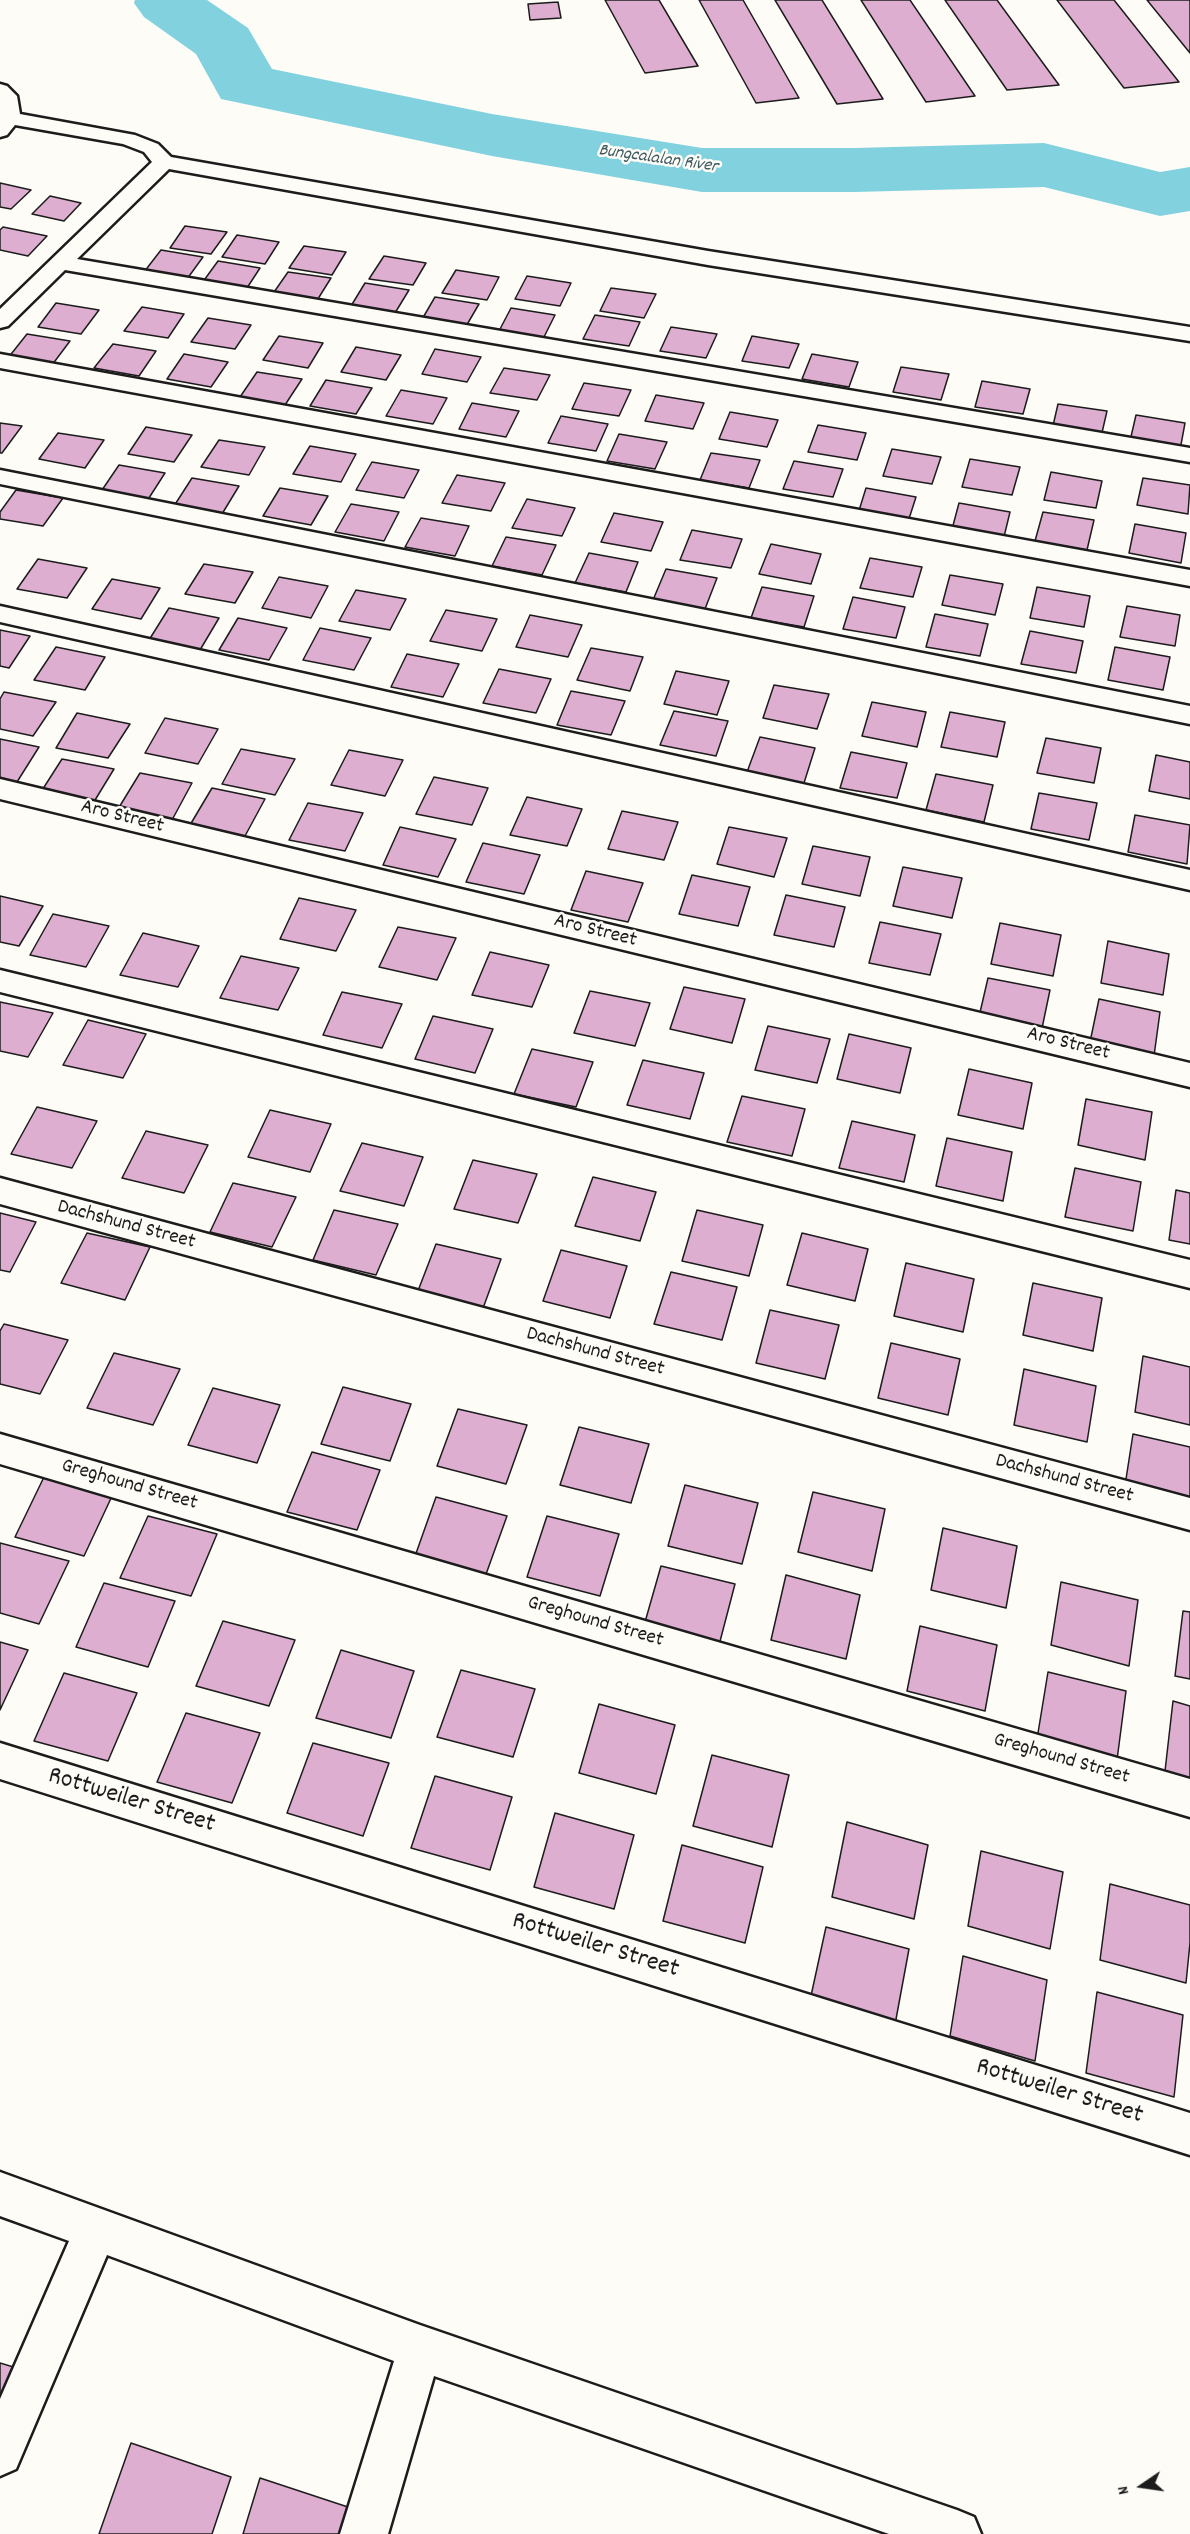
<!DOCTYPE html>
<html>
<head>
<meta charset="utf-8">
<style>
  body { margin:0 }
  #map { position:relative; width:1190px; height:2534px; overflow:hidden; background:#fdfcf7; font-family:Dekko,sans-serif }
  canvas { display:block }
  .north { position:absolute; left:1112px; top:2456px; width:60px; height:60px; -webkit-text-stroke:4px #fdfcf7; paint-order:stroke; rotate:257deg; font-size:16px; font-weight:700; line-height:24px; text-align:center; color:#1c1c1c }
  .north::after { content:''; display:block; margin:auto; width:21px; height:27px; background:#1c1c1c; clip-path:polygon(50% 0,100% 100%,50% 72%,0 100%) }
</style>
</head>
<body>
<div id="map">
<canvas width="1190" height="2534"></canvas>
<div class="north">N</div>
</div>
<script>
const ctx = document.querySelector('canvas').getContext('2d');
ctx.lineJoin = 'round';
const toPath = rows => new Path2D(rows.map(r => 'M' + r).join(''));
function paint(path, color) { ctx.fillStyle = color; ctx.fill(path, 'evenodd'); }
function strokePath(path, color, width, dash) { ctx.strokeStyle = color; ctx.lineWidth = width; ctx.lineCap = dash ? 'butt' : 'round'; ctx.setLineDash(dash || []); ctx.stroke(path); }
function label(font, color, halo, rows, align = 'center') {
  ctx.font = font + ' Dekko,sans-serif'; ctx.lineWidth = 5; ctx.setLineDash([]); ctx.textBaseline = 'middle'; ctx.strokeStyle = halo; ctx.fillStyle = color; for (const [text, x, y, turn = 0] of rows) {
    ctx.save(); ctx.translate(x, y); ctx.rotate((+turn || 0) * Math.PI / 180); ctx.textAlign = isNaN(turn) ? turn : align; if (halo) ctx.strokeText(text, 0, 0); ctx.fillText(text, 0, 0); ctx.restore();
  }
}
paint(toPath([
  [135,0,207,0,248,28,272,69,492,114,702,148,855,148,1044,143,1160,172,1190,167,1190,211,1160,216,1044,187,855,192,702,192,492,156,221,99,196,54,144,17,134,3,135,0]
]), '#82d1df');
const building = toPath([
  [605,0,659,0,698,66,645,73,605,0],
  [699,0,743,0,799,98,756,103,699,0],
  [775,0,822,0,883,99,837,104,775,0],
  [861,0,910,0,975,96,926,102,861,0],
  [945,0,997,0,1059,85,1007,90,945,0],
  [1057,0,1114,0,1179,82,1124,88,1057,0],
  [1147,0,1190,0,1190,53,1147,0],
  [558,2,561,18,530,20,528,4,558,2],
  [0,183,31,190,11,209,0,207,0,183],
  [50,196,81,203,64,221,32,214,50,196],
  [185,226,227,232,211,254,170,248,185,226],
  [3,227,47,236,28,256,0,250,0,230,3,227],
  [237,235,279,242,265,264,222,257,237,235],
  [304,246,346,252,332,275,289,268,304,246],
  [161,250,203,257,187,279,144,272,161,250],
  [384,256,426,263,413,285,369,279,384,256],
  [218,261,260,268,245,291,202,283,218,261],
  [456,270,499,277,487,300,442,293,456,270],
  [288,272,331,278,316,302,272,295,288,272],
  [527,276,571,283,560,306,515,299,527,276],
  [365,283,409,290,395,313,351,306,365,283],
  [611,288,656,294,644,318,600,311,611,288],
  [435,297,479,304,465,328,421,321,435,297],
  [56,303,99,310,81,334,38,327,56,303],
  [142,307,184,314,168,338,124,331,142,307],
  [511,308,555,315,543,339,499,331,511,308],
  [595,315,640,322,629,346,583,339,595,315],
  [208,318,251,325,235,349,191,342,208,318],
  [671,327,717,334,706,358,660,351,671,327],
  [27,334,70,341,52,365,8,358,27,334],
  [279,336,323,343,308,368,263,360,279,336],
  [752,336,799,344,789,368,742,361,752,336],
  [113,344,156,351,139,376,94,368,113,344],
  [356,347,401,355,386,380,341,372,356,347],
  [435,349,481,357,467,382,422,374,435,349],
  [184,354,228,362,211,387,167,379,184,354],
  [812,354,858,362,849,387,802,379,812,354],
  [901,367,949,374,941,400,893,392,901,367],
  [504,368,550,375,537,400,490,393,504,368],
  [257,372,302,379,285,405,240,397,257,372],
  [326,380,372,388,356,414,310,406,326,380],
  [982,381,1030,389,1023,414,975,407,982,381],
  [584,383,631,390,619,416,572,409,584,383],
  [401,390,447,398,433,424,386,416,401,390],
  [656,395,704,403,693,429,645,421,656,395],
  [472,403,519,411,506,437,459,429,472,403],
  [1058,404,1107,411,1101,437,1052,430,1058,404],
  [730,412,778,420,767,447,719,439,730,412],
  [1136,415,1185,423,1180,450,1130,441,1136,415],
  [561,416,608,424,596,451,548,443,561,416],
  [0,423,22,426,2,453,0,453,0,423],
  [818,425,866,433,857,460,808,452,818,425],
  [146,427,192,435,174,462,128,454,146,427],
  [58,433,104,440,85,468,39,459,58,433],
  [619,434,667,442,655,469,607,461,619,434],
  [219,440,265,447,249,475,201,467,219,440],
  [310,446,356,454,341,482,293,474,310,446],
  [892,449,941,457,932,484,883,476,892,449],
  [711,453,760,460,749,488,700,480,711,453],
  [970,459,1020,467,1012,495,962,487,970,459],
  [794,461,843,469,833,497,783,489,794,461],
  [372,462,419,470,404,498,356,490,372,462],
  [119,465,165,473,147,501,100,493,119,465],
  [1051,472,1102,481,1096,508,1044,500,1051,472],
  [457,475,505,483,491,511,442,503,457,475],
  [192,478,239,486,222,514,174,506,192,478],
  [1143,478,1190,485,1188,514,1137,505,1143,478],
  [280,488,328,496,311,525,263,516,280,488],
  [866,488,916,497,907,525,857,517,866,488],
  [16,490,63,498,43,526,0,519,0,512,16,490],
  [527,499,575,508,562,536,512,528,527,499],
  [959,503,1010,512,1003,541,951,533,959,503],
  [351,504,399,512,384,541,335,532,351,504],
  [1043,512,1094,520,1087,550,1035,541,1043,512],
  [614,513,663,522,651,551,601,542,614,513],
  [421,518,469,526,455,556,405,547,421,518],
  [1135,524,1186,533,1181,563,1129,553,1135,524],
  [692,530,742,539,731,568,680,560,692,530],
  [506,537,556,545,542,575,492,566,506,537],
  [771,544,821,554,811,584,759,574,771,544],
  [589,553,638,562,626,592,575,583,589,553],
  [870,558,922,567,913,597,860,588,870,558],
  [38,559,87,568,67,598,17,589,38,559],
  [204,564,253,572,235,603,185,594,204,564],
  [666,569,717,578,705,609,653,600,666,569],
  [950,575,1003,584,995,615,942,605,950,575],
  [279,577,328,586,311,618,262,608,279,577],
  [112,579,160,588,141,619,92,609,112,579],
  [762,587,814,596,804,627,751,618,762,587],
  [1037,587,1090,596,1084,627,1030,618,1037,587],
  [356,590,406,599,390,630,339,621,356,590],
  [853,597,905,607,896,638,843,629,853,597],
  [1127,606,1180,615,1175,646,1120,637,1127,606],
  [169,608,219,618,200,650,149,640,169,608],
  [446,610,497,619,482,651,430,641,446,610],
  [935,614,988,624,980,656,926,647,935,614],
  [530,615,582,625,568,657,516,647,530,615],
  [238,618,287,628,269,660,219,650,238,618],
  [320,628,371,638,354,670,303,660,320,628],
  [0,630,30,636,9,668,0,666,0,630],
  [1030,631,1083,641,1076,673,1021,664,1030,631],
  [56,647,105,657,85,690,34,680,56,647],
  [1115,647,1170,657,1163,690,1108,680,1115,647],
  [591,648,643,657,630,691,577,680,591,648],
  [407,654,459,664,443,697,391,687,407,654],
  [499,669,551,679,536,713,483,703,499,669],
  [676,671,729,681,717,715,664,704,676,671],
  [774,685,829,694,817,729,763,718,774,685],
  [571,691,625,701,611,735,557,725,571,691],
  [4,692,56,702,33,736,0,729,0,699,4,692],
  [872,702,926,712,917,747,862,736,872,702],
  [674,711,728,721,716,756,660,745,674,711],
  [950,712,1005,722,997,757,941,747,950,712],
  [77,713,130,724,108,758,56,748,77,713],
  [165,718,218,729,198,764,145,753,165,718],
  [760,737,815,748,804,783,747,772,760,737],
  [1046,738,1101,748,1094,783,1037,773,1046,738],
  [0,739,39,747,17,782,0,779,0,739],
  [241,749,295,759,275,795,222,784,241,749],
  [349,750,403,760,385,796,331,785,349,750],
  [851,752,907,763,897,798,840,788,851,752],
  [1156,755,1190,762,1190,799,1149,791,1156,755],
  [62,759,114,769,92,805,39,795,62,759],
  [140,773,192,783,172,820,118,809,140,773],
  [936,774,993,785,984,822,926,810,936,774],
  [434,777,488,788,472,825,416,814,434,777],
  [212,788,265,799,245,836,190,825,212,788],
  [1039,793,1097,803,1089,840,1031,829,1039,793],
  [527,797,582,809,567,846,510,835,527,797],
  [308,803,363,813,345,851,289,840,308,803],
  [622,811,678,822,664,860,608,849,622,811],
  [1135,815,1190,825,1187,864,1128,852,1135,815],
  [400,827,456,839,438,877,383,865,400,827],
  [729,827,787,838,774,877,717,864,729,827],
  [483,843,540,855,524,894,466,882,483,843],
  [813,846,870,857,860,896,802,884,813,846],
  [903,867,962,878,952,918,893,906,903,867],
  [586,871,643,883,628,922,571,910,586,871],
  [692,875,750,887,738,926,679,914,692,875],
  [786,895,845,907,834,947,774,935,786,895],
  [0,896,43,906,19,946,0,942,0,896],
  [299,898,356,910,336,951,280,939,299,898],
  [53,914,109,926,86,967,30,955,53,914],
  [880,922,941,934,930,975,869,963,880,922],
  [1000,923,1061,935,1053,976,991,964,1000,923],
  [398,927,456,938,437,980,379,967,398,927],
  [143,933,199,946,178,987,120,975,143,933],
  [1108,941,1169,954,1163,995,1101,983,1108,941],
  [490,952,549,965,532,1007,472,995,490,952],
  [241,956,299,968,278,1010,220,998,241,956],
  [988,978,1050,990,1041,1033,978,1021,988,978],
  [684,987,745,999,732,1043,670,1029,684,987],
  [590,991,650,1003,635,1046,574,1033,590,991],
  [342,992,402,1004,382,1048,323,1035,342,992],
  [1099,999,1160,1012,1154,1056,1090,1042,1099,999],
  [0,1002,53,1013,28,1057,0,1051,0,1002],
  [433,1016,493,1029,475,1073,415,1059,433,1016],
  [88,1020,146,1034,123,1078,63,1065,88,1020],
  [768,1026,830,1039,817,1083,755,1070,768,1026],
  [849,1034,911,1048,900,1093,837,1079,849,1034],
  [532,1049,593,1062,576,1107,514,1094,532,1049],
  [643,1060,704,1073,690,1119,627,1105,643,1060],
  [969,1069,1032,1083,1023,1129,958,1115,969,1069],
  [742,1096,805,1109,792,1156,727,1142,742,1096],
  [1086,1099,1152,1112,1145,1160,1078,1145,1086,1099],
  [37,1107,97,1121,72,1168,11,1154,37,1107],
  [270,1110,331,1124,310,1172,248,1157,270,1110],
  [852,1121,915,1135,904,1182,839,1168,852,1121],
  [146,1131,208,1145,184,1193,122,1178,146,1131],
  [947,1138,1012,1152,1003,1201,936,1186,947,1138],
  [362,1143,423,1157,404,1206,340,1191,362,1143],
  [473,1160,537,1174,518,1223,454,1209,473,1160],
  [1075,1168,1141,1182,1133,1231,1065,1217,1075,1168],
  [593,1177,656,1192,640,1241,575,1226,593,1177],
  [233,1183,296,1197,272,1247,210,1232,233,1183],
  [1176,1190,1190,1193,1190,1244,1169,1240,1176,1190],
  [334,1210,398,1224,376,1275,313,1260,334,1210],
  [697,1210,763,1225,749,1276,682,1261,697,1210],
  [0,1213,36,1222,10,1272,0,1270,0,1213],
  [87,1233,150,1247,125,1300,61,1283,87,1233],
  [802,1233,868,1249,855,1301,787,1285,802,1233],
  [436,1244,501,1259,482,1311,416,1296,436,1244],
  [561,1250,627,1266,610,1318,543,1301,561,1250],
  [906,1263,974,1279,963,1332,894,1316,906,1263],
  [671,1272,737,1287,722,1340,654,1324,671,1272],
  [1033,1283,1102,1298,1093,1351,1023,1335,1033,1283],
  [770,1310,839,1325,825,1379,756,1363,770,1310],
  [4,1324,68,1340,40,1394,0,1384,0,1331,4,1324],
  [891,1343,960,1359,948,1415,878,1398,891,1343],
  [114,1353,180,1369,153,1425,87,1408,114,1353],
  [1143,1356,1190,1367,1190,1425,1135,1412,1143,1356],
  [1024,1369,1096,1386,1087,1442,1014,1425,1024,1369],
  [343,1387,411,1404,390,1461,321,1444,343,1387],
  [213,1388,280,1405,257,1463,188,1445,213,1388],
  [458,1409,527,1425,506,1484,437,1466,458,1409],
  [579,1427,649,1444,631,1503,560,1485,579,1427],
  [1133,1434,1190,1447,1190,1509,1124,1492,1133,1434],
  [312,1452,380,1470,357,1530,287,1512,312,1452],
  [44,1477,113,1494,84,1556,15,1537,44,1477],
  [685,1485,758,1503,742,1564,668,1546,685,1485],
  [813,1492,885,1509,872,1571,798,1552,813,1492],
  [436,1497,507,1516,485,1577,414,1559,436,1497],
  [148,1516,217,1534,191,1596,120,1578,148,1516],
  [547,1516,619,1534,600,1596,527,1577,547,1516],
  [943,1528,1017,1546,1006,1608,931,1590,943,1528],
  [0,1543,69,1561,39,1624,0,1613,0,1543],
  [661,1566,735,1584,718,1649,643,1629,661,1566],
  [786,1575,860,1595,846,1659,771,1640,786,1575],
  [1061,1582,1138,1600,1129,1666,1051,1645,1061,1582],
  [104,1583,175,1601,148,1667,76,1647,104,1583],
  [1183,1611,1190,1612,1190,1679,1175,1676,1183,1611],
  [223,1621,295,1640,269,1706,196,1686,223,1621],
  [920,1626,997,1645,985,1711,907,1691,920,1626],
  [0,1642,28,1650,0,1710,0,1642],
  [341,1650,414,1671,391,1738,316,1718,341,1650],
  [461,1670,535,1689,513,1757,437,1737,461,1670],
  [1048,1672,1126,1691,1117,1760,1037,1739,1048,1672],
  [64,1673,137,1693,108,1761,34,1741,64,1673],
  [1173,1701,1190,1706,1190,1778,1165,1771,1173,1701],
  [599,1704,675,1725,656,1794,579,1773,599,1704],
  [186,1713,260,1733,232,1803,157,1782,186,1713],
  [313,1743,389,1763,363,1836,287,1813,313,1743],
  [712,1755,789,1775,772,1847,693,1826,712,1755],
  [435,1776,512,1797,490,1870,411,1848,435,1776],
  [555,1813,634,1835,614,1909,534,1887,555,1813],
  [847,1822,928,1845,914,1919,832,1897,847,1822],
  [682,1845,763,1867,745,1943,663,1921,682,1845],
  [981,1851,1063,1872,1050,1949,968,1926,981,1851],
  [1110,1884,1190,1905,1190,1943,1186,1983,1100,1960,1110,1884],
  [826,1927,909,1949,894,2030,809,2005,826,1927],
  [963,1956,1047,1980,1035,2061,950,2036,963,1956],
  [1097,1992,1183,2015,1174,2097,1086,2073,1097,1992],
  [0,2363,20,2369,0,2421,0,2363],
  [131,2443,231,2477,212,2534,99,2534,131,2443],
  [260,2478,357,2510,350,2534,243,2534,260,2478]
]);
paint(building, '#ddaed0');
strokePath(building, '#1c1c1c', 1.5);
const street = toPath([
  [0,84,7,86,17,96,20,114,135,135,158,144,171,157,708,251,1190,327,1190,341,708,265,169,169,77,259,1190,448,1190,462,65,270,8,326,0,328,0,309,152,162,144,152,123,144,15,125,7,135,0,137,0,84],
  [0,354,1190,570,1190,586,0,368,0,354],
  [0,470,1190,706,1190,724,0,484,0,470],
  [0,606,1190,870,1190,890,0,622,0,606],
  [0,779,1190,1063,1190,1087,0,799,0,779],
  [0,970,1190,1260,1190,1288,0,992,0,970],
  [0,1178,1190,1498,1190,1530,0,1204,0,1178],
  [0,1434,1190,1779,1190,1817,0,1464,0,1434],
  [0,1743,1190,2113,1190,2155,0,1779,0,1743],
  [0,2172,420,2325,957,2510,974,2517,981,2534,889,2534,434,2376,388,2534,340,2534,394,2361,107,2255,16,2469,0,2476,0,2399,69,2241,0,2216,0,2172]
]);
strokePath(street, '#1c1c1c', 5);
paint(street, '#fdfcf7');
label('italic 18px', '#405b60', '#fdfcf7', [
  ["Bungcalalan River",658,160,8]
]);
label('21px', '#1c1c1c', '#fdfcf7', [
  ["Aro Street",122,818,14],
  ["Aro Street",595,932,14],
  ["Aro Street",1068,1045,14],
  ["Dachshund Street",126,1226,15],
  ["Dachshund Street",595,1353,15],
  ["Dachshund Street",1064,1480,15],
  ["Greghound Street",129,1486,16],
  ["Greghound Street",595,1623,16],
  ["Greghound Street",1061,1760,16]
]);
label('26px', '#1c1c1c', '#fdfcf7', [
  ["Rottweiler Street",131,1802,17],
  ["Rottweiler Street",595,1947,17],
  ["Rottweiler Street",1059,2093,17]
]);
</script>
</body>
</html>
